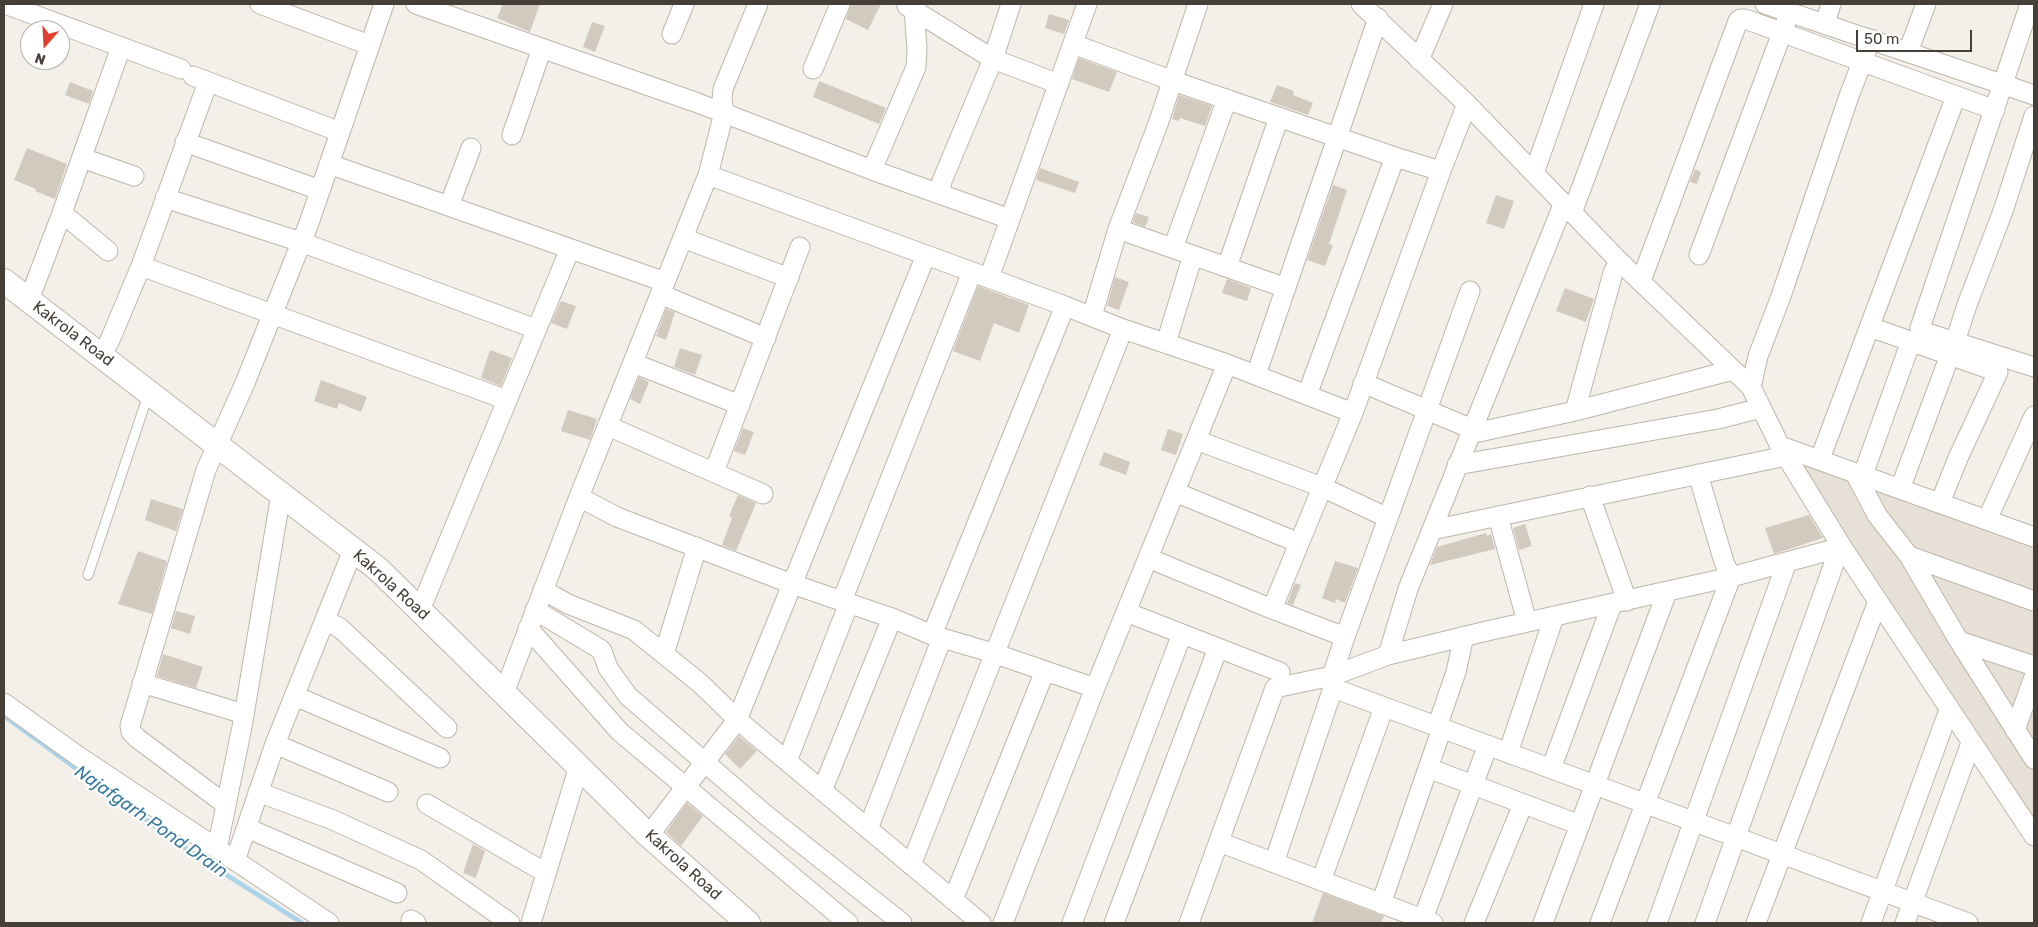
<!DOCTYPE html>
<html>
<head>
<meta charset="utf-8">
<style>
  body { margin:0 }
  #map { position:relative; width:2038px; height:927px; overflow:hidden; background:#f3efe9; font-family:Rubik,sans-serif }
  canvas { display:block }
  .frame { position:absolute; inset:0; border:5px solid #453f38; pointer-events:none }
  .north { position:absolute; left:20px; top:20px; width:50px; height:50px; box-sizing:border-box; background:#fff; border:1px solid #b5b2af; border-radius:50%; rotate:199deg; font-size:14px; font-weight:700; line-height:20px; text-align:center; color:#453f38 }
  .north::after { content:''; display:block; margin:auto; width:18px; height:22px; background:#e43e2e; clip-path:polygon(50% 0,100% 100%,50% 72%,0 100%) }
  .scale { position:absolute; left:1856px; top:30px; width:116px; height:22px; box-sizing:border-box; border:2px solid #453f38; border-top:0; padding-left:6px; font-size:15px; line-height:18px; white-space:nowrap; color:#453f38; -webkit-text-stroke:4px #fff; paint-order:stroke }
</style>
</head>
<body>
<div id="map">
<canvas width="2038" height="927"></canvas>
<div class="frame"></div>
<div class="north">N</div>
<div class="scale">50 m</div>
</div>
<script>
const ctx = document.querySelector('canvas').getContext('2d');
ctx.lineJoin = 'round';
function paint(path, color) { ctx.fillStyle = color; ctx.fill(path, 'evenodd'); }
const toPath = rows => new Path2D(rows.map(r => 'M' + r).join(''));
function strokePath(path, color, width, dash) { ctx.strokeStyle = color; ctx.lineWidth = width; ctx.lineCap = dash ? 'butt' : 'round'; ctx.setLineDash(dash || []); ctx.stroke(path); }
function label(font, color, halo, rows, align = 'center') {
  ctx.font = font + ' Rubik,sans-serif'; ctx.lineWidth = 4.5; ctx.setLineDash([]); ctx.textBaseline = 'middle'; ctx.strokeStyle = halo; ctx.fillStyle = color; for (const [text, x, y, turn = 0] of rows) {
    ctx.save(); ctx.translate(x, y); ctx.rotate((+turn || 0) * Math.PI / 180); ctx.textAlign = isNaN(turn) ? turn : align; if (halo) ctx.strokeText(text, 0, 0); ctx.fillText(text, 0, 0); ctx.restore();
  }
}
paint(toPath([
  [1783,446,2034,536,2034,832]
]), '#e6e0d7');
strokePath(toPath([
  [4,716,189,851,302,923]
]), '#abd3e9', 4.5);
paint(toPath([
  [503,4,540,4,530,32,497,18],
  [851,4,881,4,868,30,846,19],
  [1049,14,1069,20,1064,34,1045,28],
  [592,22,605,26,595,52,583,47],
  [1079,58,1117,72,1109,92,1072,79],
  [819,81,886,108,879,124,813,97],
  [70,82,93,91,89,104,65,95],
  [1277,85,1294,91,1293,95,1313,103,1308,115,1270,102],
  [1179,95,1212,106,1205,126,1180,118,1179,121,1172,119],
  [27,148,67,164,55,199,35,191,36,189,14,180],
  [1040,168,1079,182,1075,193,1036,180],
  [1695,169,1701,172,1697,184,1690,182],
  [1333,185,1347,190,1329,244,1333,245,1325,266,1307,260],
  [1496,195,1514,201,1504,229,1486,223],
  [1136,213,1149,217,1145,227,1133,222],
  [1115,277,1129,282,1119,310,1107,306],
  [1227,279,1251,288,1247,301,1222,293],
  [978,286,1029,305,1019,333,994,323,980,361,953,351],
  [1565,288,1594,299,1586,322,1556,311],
  [561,301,576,306,567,329,551,323],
  [666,309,675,312,666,340,656,336],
  [680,348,702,355,695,375,674,367],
  [490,350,512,358,501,386,481,378],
  [639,377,649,382,640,404,630,399],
  [321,380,367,397,361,412,339,403,337,409,314,401],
  [568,410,597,419,590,440,561,431],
  [743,428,754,432,745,455,734,451],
  [1168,429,1183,434,1176,455,1161,450],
  [1104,452,1130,462,1126,475,1099,465],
  [738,495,756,503,736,551,722,545,732,518,729,516],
  [151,499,183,509,176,531,145,520],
  [1809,515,1823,538,1774,554,1765,528],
  [1525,524,1532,546,1519,550,1513,528],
  [1486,533,1487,536,1491,534,1495,549,1430,565,1437,547],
  [138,551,167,561,152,614,118,604],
  [1335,561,1358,568,1345,603,1336,599,1335,603,1322,598],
  [1295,583,1301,585,1293,605,1287,603],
  [176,611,195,616,190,634,171,628],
  [163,654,203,667,196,688,157,676],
  [739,736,757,751,740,769,725,754],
  [687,803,703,816,681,846,666,832],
  [473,844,485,851,476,878,463,873],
  [1323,893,1384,916,1381,923,1312,923]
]), '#d3cabf');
const service = toPath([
  [88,575,148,395]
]);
const minor = toPath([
  [5,4,181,69],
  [260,4,369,45],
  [416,4,695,102,872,170,916,67,917,48,914,9,916,4],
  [758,4,723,89,722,99,724,113,708,175,1065,306,1123,329,1227,364,1353,413,1441,171,1395,157,1173,81,1073,44],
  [1361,4,1467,104,1619,261,1751,387,1780,446,1842,547,2034,836],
  [1765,4,2034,95],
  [2030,4,1920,328,1924,332,2034,367],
  [907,6,993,59,1059,84],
  [1825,23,1831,4],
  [672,34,684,4],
  [1908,52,1926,4],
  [1419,60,1443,4],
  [813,69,840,4],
  [193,76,340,132],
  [512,135,542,48],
  [185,142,320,190],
  [82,158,134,176],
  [329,164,665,282],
  [872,170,1010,219],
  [1441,171,1467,104],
  [1534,173,1594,4],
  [939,194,942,181,993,59,1011,4],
  [165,198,301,242,536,329],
  [449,206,471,148],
  [62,213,108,251],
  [1572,213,1650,4],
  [1118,229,1286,288],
  [683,238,789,278],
  [1173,248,1227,99],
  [1699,255,1786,22],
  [141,266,507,400],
  [1227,267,1279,117],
  [989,278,1087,4],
  [1641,281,1738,21,1740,19,1745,19,1995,110],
  [1470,291,1345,637,1332,676,1333,688,1968,923],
  [660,294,766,338],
  [29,300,62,213,121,47],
  [1092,316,1118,229,1158,124,1198,4],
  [1870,327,1998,372,1958,458,1940,503],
  [1955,342,1967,305,2003,211,2034,116],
  [1166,343,1193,255],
  [101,356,110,340,141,266,208,82],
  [633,363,740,405],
  [1256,375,1378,18],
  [1363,383,1479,432,1575,411,1733,370],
  [1751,387,1758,356,1780,299,1849,96,1871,39],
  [1307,395,1395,157],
  [1575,411,1613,273,1619,261],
  [608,426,763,494],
  [1196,440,1322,487,1388,518],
  [1780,446,2034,537],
  [1820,459,1956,96],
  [1457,465,1718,419,1761,408],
  [714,472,800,247],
  [1855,473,1877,515,1909,556,2034,601],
  [1863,475,1911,341],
  [1900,489,1950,355],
  [1175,492,1299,543],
  [1590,496,1627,601],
  [579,497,617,517,792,584,892,618,932,635,993,653,1095,688],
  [1498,516,1527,622],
  [1987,520,2034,416],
  [1432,530,1786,456],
  [1909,556,1959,641,2034,759],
  [1148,558,1272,609],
  [543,590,568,604,634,630,701,684,740,722,981,923],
  [842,601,972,272],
  [420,610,570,249],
  [535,610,600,649,602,651,608,668,628,696,767,816,902,923],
  [1126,612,1280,672],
  [325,620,340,628,447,728],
  [528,628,620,732,848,923],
  [932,635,1065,306],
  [1345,637,1272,609,1353,413],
  [1959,641,2034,666],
  [664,654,697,547],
  [1388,655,1408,589,1563,205],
  [142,683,244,714],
  [504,693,579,497,708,175],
  [295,696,440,758],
  [4,703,78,756,329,923],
  [1437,727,1456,672,1464,636],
  [2015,730,2034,677],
  [275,744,388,792],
  [1508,753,1554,617],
  [787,761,849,603],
  [1428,768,1580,825],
  [1551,769,1612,604],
  [822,791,892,618],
  [258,792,333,820,421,860,510,923],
  [225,804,137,738,131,732,130,726,206,470,245,383,309,223,384,4],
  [427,804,546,873],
  [247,828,397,893],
  [868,829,942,638],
  [649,835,737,720,926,255],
  [1219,842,1433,923],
  [217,849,242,727,281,494],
  [235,861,275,744,353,550],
  [1274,863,1333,688],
  [911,865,1123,329],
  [1321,881,1384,707],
  [953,900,1045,671],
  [1381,904,1442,728],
  [1423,919,1488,745],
  [411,920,416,923],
  [531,923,579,766],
  [1003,923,1095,688,1227,364],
  [1072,923,1182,634],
  [1114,923,1218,648],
  [1189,923,1275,688,1332,676,1388,655,1487,631,1731,577,1842,547],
  [1474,923,1523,804],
  [1543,923,1667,592],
  [1600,923,1731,577,1724,562,1698,474],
  [1657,923,1787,562],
  [1705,923,1840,547],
  [1756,923,1878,601],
  [1871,923,1949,710],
  [1905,923,1971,743]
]);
const tertiary = toPath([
  [4,281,378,569,646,833,748,923]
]);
strokePath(service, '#bdb6ac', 11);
strokePath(minor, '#bdb6ac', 21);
strokePath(tertiary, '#bdb6ac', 26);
strokePath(service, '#fff', 9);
strokePath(minor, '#fff', 19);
strokePath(tertiary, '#fff', 24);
label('16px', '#453f38', '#fff', [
  ["Kakrola Road",73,334,37],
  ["Kakrola Road",391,585,42],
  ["Kakrola Road",683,865,42]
]);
label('italic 18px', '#397aa0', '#fff', [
  ["Najafgarh Pond Drain",151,822,35]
]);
</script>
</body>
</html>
